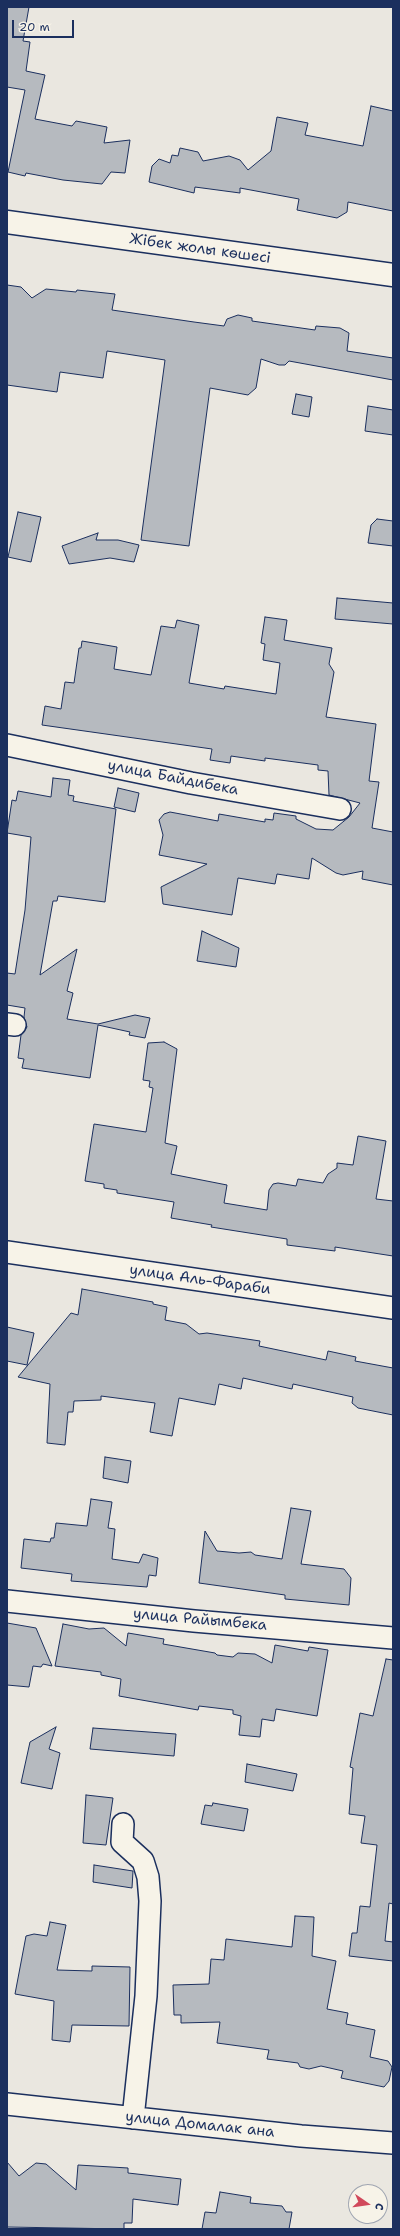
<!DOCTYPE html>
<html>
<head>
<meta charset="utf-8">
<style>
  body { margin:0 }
  #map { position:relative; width:400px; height:2236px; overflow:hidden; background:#eae7e0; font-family:"Shantell Sans",sans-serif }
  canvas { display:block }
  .frame { position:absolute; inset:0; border:8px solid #1b2f5e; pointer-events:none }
  .north { position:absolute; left:348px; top:2184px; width:40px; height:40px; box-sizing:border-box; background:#f7f3e8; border:1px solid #9fa5b1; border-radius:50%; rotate:103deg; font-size:11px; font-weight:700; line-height:16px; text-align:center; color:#1b2f5e }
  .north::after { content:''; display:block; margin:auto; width:14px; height:18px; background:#d1495b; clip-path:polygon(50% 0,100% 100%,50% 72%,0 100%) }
  .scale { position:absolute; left:12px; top:20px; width:62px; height:18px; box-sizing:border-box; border:2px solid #1b2f5e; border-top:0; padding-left:5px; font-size:12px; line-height:14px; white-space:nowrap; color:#1b2f5e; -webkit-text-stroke:3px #f7f3e8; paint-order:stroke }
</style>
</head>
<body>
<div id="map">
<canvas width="400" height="2236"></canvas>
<div class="frame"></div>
<div class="north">С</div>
<div class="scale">20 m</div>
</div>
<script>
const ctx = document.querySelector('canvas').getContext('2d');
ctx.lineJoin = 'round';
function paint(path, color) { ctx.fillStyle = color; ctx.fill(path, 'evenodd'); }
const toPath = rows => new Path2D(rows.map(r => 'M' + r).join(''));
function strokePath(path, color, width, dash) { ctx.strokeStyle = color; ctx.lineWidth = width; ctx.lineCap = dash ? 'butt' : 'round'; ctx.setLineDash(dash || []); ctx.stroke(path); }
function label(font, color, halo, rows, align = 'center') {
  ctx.font = font + ' "Shantell Sans",sans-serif'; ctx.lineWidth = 3.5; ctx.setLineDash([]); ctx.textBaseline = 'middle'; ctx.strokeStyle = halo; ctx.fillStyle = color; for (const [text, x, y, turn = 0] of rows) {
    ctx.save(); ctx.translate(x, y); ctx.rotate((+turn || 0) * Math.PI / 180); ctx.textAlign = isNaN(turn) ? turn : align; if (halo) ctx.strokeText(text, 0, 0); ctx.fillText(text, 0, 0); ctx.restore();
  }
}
const building = toPath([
  [7,7,29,7,23,41,30,42,26,71,45,75,35,119,72,126,76,121,107,127,104,143,130,140,125,173,111,172,102,184,63,180,26,173,25,176,8,172,25,90,7,87,7,7],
  [371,106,393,111,393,211,348,202,347,212,337,218,297,210,299,199,240,188,240,193,195,187,194,193,149,182,152,166,159,159,170,163,172,155,178,156,180,148,198,152,203,161,229,156,240,160,248,170,271,151,277,117,308,123,305,135,363,146,371,106],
  [7,285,21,287,32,298,46,289,76,292,77,290,115,294,112,310,194,322,224,326,227,319,238,315,252,318,252,321,315,330,316,326,340,328,349,333,347,351,393,358,393,380,289,361,285,365,279,365,261,359,256,388,248,395,210,388,189,546,141,540,165,360,107,351,103,378,60,372,57,392,7,385,7,285],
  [296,394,312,397,309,417,292,414,296,394],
  [368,406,393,410,393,435,365,431,368,406],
  [18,512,41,517,31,562,8,557,18,512],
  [377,519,393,521,393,546,368,543,371,525,377,519],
  [98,533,96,540,118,540,139,545,134,562,110,558,69,564,62,546,98,533],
  [337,598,393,603,393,624,335,619,337,598],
  [265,617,287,620,284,640,332,648,329,664,334,672,326,717,376,724,369,781,379,782,372,828,393,832,393,885,362,879,363,871,343,875,336,873,312,858,309,879,277,874,275,884,238,878,232,915,163,904,161,887,207,864,159,855,163,835,159,820,164,814,170,812,218,821,219,814,265,822,265,819,273,820,274,813,296,816,296,819,316,829,333,830,349,817,360,803,329,795,328,771,318,770,318,765,265,758,265,761,231,756,230,763,210,760,212,749,42,725,45,706,61,709,65,682,74,683,79,648,81,648,82,641,117,647,114,669,151,675,161,626,175,628,177,620,199,625,189,683,224,689,225,686,276,694,280,663,263,660,265,644,261,643,265,617],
  [53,778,70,780,68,795,74,796,73,801,116,809,105,902,58,896,57,901,53,901,40,975,77,949,67,991,73,993,67,1019,98,1024,135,1015,150,1018,145,1038,129,1035,130,1032,98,1025,90,1078,22,1068,24,1059,18,1058,21,1035,27,1027,24,1017,25,1008,7,1005,7,973,15,974,25,910,31,837,7,833,12,800,16,801,18,791,51,797,53,778],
  [118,788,139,793,135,812,114,807,118,788],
  [202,931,239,948,236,967,197,961,202,931],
  [164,1042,177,1049,165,1143,177,1146,171,1174,227,1185,224,1203,267,1210,269,1190,273,1184,278,1183,296,1186,298,1179,323,1183,328,1174,337,1168,337,1163,353,1165,358,1136,386,1141,376,1199,393,1201,393,1256,335,1247,335,1251,287,1245,287,1239,211,1227,212,1225,171,1218,174,1202,117,1193,117,1190,104,1188,104,1184,85,1181,94,1124,146,1132,153,1088,149,1087,150,1081,143,1080,148,1043,164,1042],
  [82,1289,153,1302,153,1304,167,1307,165,1320,186,1324,199,1334,207,1333,260,1341,259,1346,326,1360,328,1351,356,1357,355,1361,393,1368,393,1415,358,1408,352,1403,353,1397,293,1384,292,1389,243,1378,241,1389,219,1384,215,1405,179,1398,172,1436,150,1432,155,1403,101,1396,101,1400,74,1401,73,1412,68,1412,65,1445,47,1443,50,1384,18,1377,71,1313,78,1315,82,1289],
  [7,1327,34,1333,27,1365,7,1361,7,1327],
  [105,1457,131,1461,128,1483,103,1478,105,1457],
  [91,1499,112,1502,108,1528,115,1529,112,1559,139,1563,143,1554,158,1558,156,1576,149,1575,147,1587,71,1581,72,1574,21,1568,24,1539,50,1542,51,1538,54,1538,56,1523,87,1526,91,1499],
  [291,1508,311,1511,301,1564,344,1569,351,1578,349,1605,285,1599,285,1595,199,1583,205,1531,217,1551,239,1553,251,1552,255,1555,282,1559,291,1508],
  [7,1623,36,1628,52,1666,43,1664,41,1667,33,1666,29,1687,7,1685,7,1623],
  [63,1624,89,1629,104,1628,126,1646,128,1633,164,1639,163,1644,215,1653,217,1655,233,1657,238,1653,255,1654,272,1663,275,1645,308,1651,309,1647,328,1650,317,1716,276,1709,274,1721,262,1719,260,1737,239,1735,241,1716,233,1714,233,1710,199,1706,198,1710,119,1696,121,1679,101,1675,101,1672,55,1666,63,1624],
  [386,1659,393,1660,393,1904,389,1903,385,1941,393,1942,393,1961,349,1956,352,1933,357,1933,360,1906,370,1907,377,1845,361,1843,365,1816,349,1814,353,1768,350,1767,360,1713,373,1716,386,1659],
  [56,1727,49,1749,60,1753,52,1789,21,1783,30,1742,56,1727],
  [93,1728,176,1734,174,1756,90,1749,93,1728],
  [247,1764,297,1774,293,1791,245,1782,247,1764],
  [86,1795,113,1798,106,1845,83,1843,86,1795],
  [213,1803,248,1809,244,1831,201,1824,205,1805,212,1806,213,1803],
  [94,1865,133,1871,132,1888,93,1882,94,1865],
  [295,1916,314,1917,312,1956,336,1961,327,2009,348,2013,346,2024,375,2030,370,2057,388,2061,392,2067,389,2081,384,2087,341,2078,343,2071,321,2066,309,2069,300,2067,298,2063,267,2059,269,2050,217,2043,220,2022,181,2023,181,2015,174,2015,173,1985,209,1984,211,1959,224,1960,226,1939,292,1947,295,1916],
  [50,1922,66,1925,57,1970,92,1971,92,1966,130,1967,129,2026,72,2025,70,2042,52,2040,54,2001,15,1994,26,1936,34,1934,47,1936,50,1922],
  [7,2162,19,2176,36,2163,46,2164,76,2190,78,2165,128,2168,128,2173,181,2179,178,2205,133,2199,132,2223,124,2223,124,2229,7,2227,7,2162],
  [220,2192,251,2197,250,2203,282,2206,286,2212,292,2212,289,2229,202,2229,205,2212,216,2213,220,2192]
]);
paint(building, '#b6babf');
strokePath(building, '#1b2f5e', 1);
const street = toPath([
  [7,745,191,783,340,809],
  [7,1024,15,1025],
  [7,1252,393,1308],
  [7,1601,194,1621,393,1638],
  [123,1824,122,1842,143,1861,148,1877,150,1901,146,1996,133,2118],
  [7,2104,301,2136,393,2143]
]);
const highway = toPath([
  [7,222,393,275]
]);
strokePath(street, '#1b2f5e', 24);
strokePath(highway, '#1b2f5e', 25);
strokePath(street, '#f7f3e8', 21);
strokePath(highway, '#f7f3e8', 22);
label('15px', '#1b2f5e', '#f7f3e8', [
  ["Жібек жолы көшесі",200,249,8],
  ["улица Байдибека",173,778,11],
  ["улица Аль-Фараби",200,1280,8],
  ["улица Райымбека",200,1620,5],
  ["улица Домалак ана",200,2125,6]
]);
</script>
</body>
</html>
